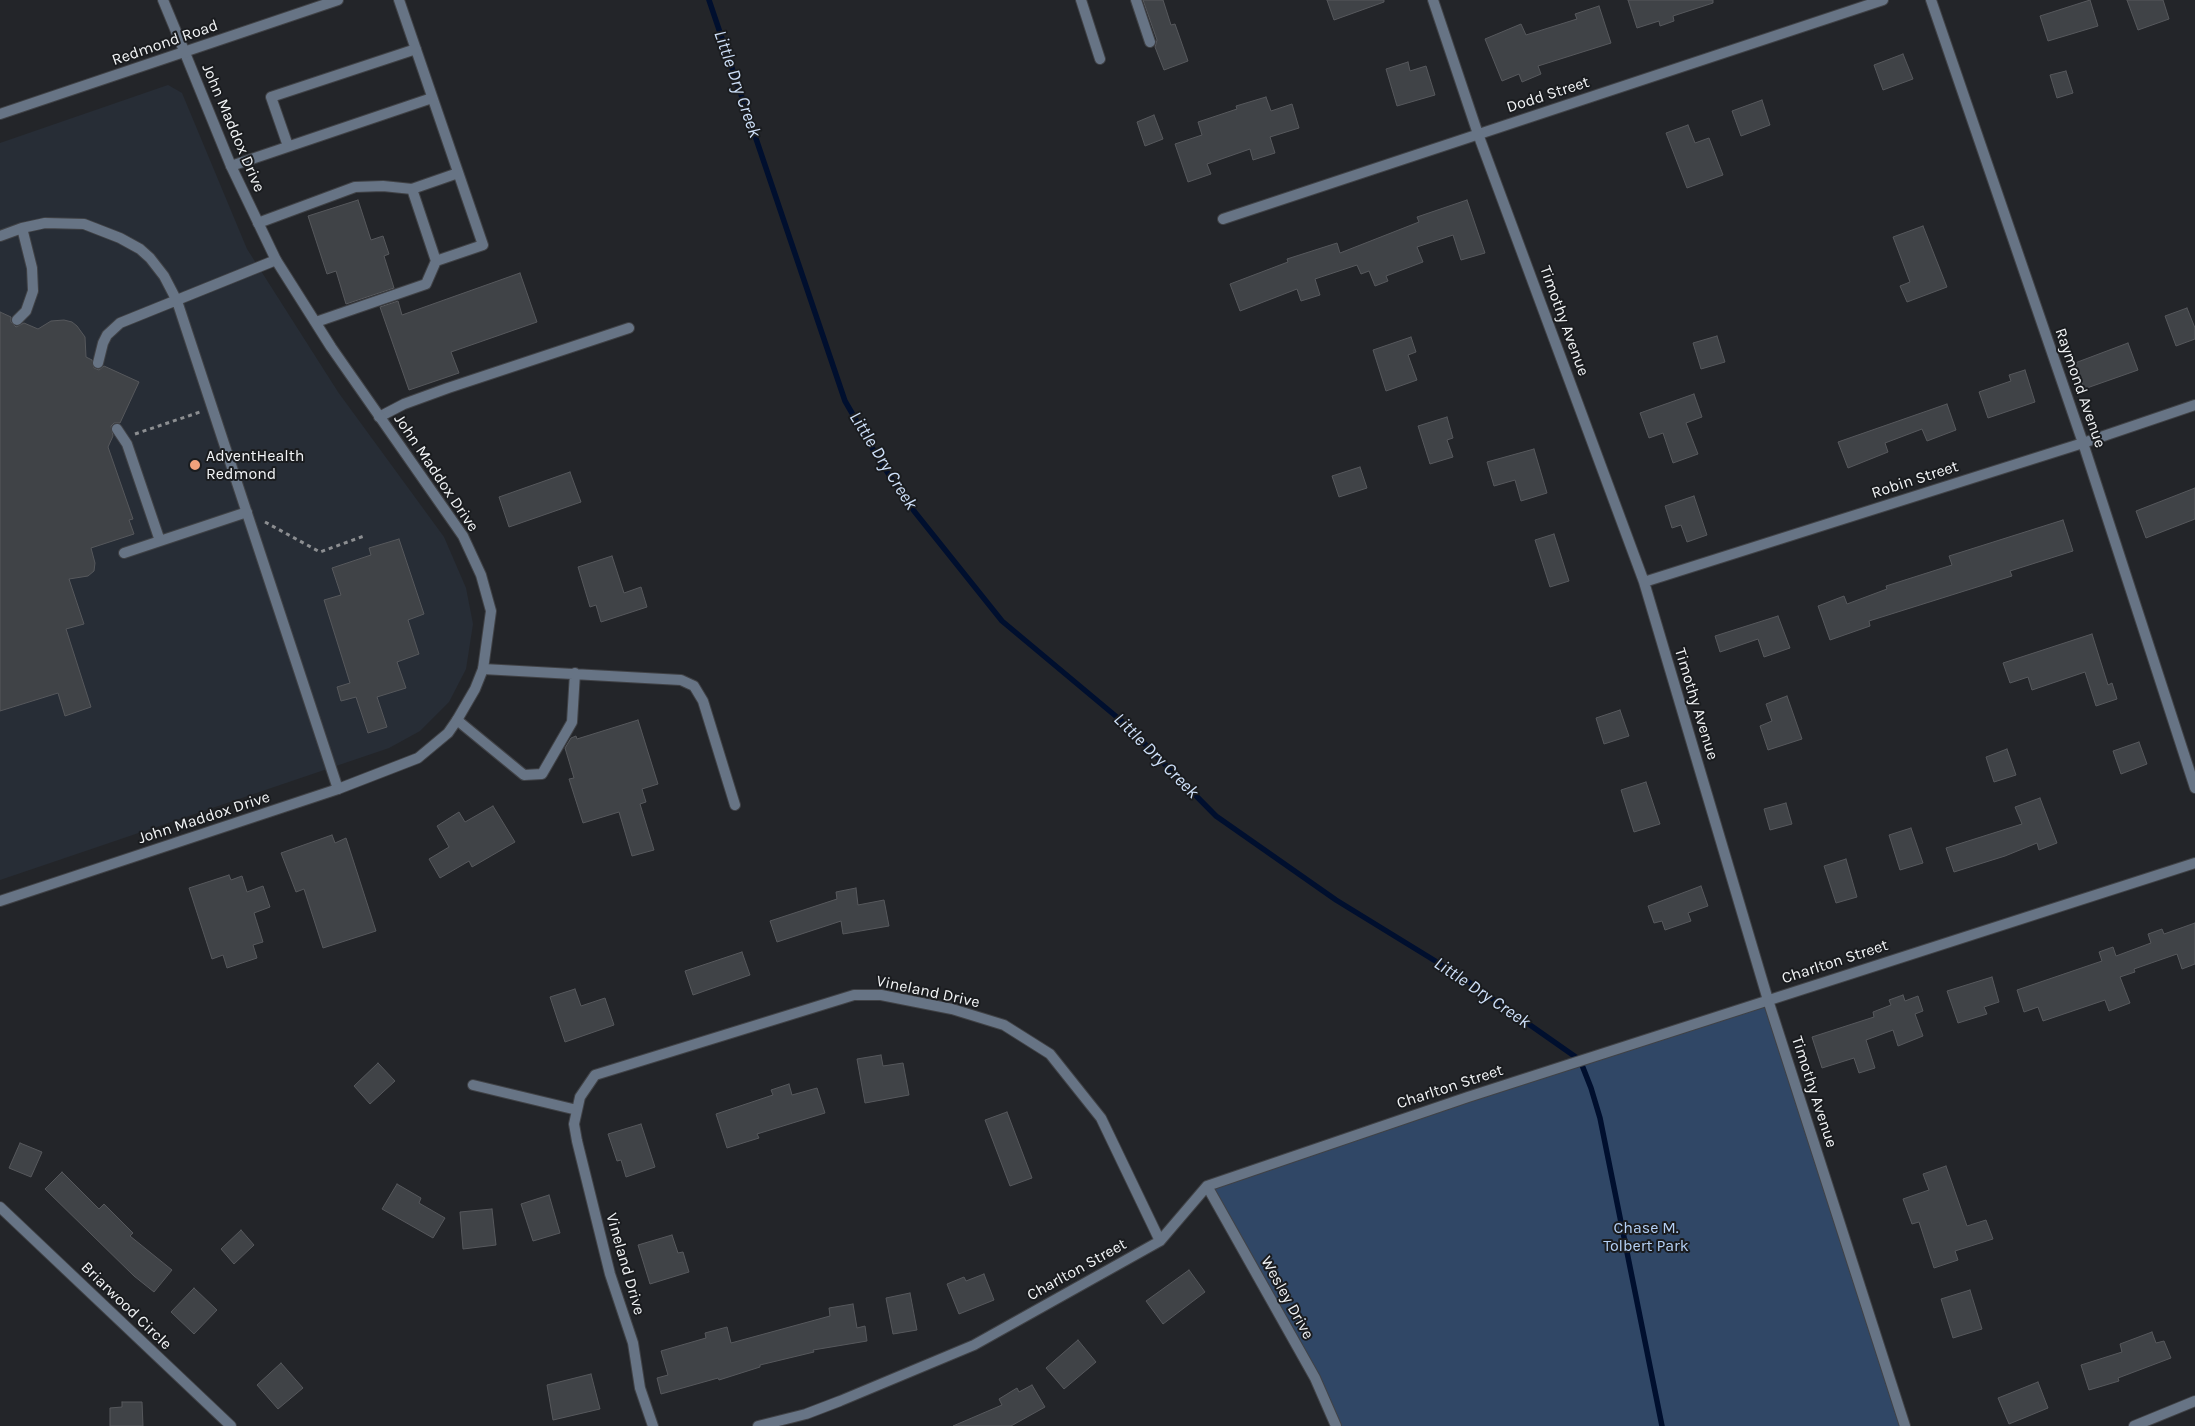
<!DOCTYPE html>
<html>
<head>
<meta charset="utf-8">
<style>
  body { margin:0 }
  canvas { display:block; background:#232529 }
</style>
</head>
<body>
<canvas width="2195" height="1426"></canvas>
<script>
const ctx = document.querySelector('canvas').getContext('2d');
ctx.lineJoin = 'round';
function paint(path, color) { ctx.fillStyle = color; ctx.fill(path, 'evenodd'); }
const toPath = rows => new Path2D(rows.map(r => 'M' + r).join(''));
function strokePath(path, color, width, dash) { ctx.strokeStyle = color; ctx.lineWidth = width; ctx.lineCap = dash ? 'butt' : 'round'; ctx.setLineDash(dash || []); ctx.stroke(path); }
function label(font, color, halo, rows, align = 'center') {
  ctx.font = font + ' Karla,sans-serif'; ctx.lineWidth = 4; ctx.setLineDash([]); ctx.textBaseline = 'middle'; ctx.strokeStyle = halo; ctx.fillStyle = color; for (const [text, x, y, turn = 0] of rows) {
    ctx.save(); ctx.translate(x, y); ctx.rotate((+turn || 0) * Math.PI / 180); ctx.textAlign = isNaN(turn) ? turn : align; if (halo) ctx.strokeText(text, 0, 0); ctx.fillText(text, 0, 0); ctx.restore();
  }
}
paint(toPath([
  [168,85,182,93,247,249,338,392,444,537,466,588,473,624,466,669,449,702,420,731,389,748,0,880,0,143]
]), '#272d36');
paint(toPath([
  [1768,1000,1905,1426,1336,1426,1207,1186]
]), '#304766');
strokePath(toPath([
  [709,0,845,401,881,463,914,511,1002,621,1124,723,1216,816,1336,900,1463,978,1580,1060,1591,1088,1600,1118,1662,1426]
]), '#000f2e', 5.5);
const building = toPath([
  [1143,0,1163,0,1171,25,1175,24,1188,61,1164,70,1155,47,1157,40,1143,0],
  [1327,0,1384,0,1384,2,1334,20,1327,0],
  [1628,0,1713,0,1713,3,1673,16,1674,21,1660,26,1659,21,1637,28,1628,0],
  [2090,0,2098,26,2048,41,2040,16,2090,0],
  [2127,0,2163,0,2169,19,2138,30,2127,0],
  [1599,6,1611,43,1538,66,1541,74,1522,82,1519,74,1502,81,1485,39,1521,24,1526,35,1577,19,1575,14,1599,6],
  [1903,54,1913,79,1883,90,1874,65,1903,54],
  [1408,62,1410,71,1426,66,1435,95,1397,106,1386,69,1408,62],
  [2066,71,2073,93,2057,98,2050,75,2066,71],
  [1266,97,1271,111,1292,104,1299,128,1270,137,1275,153,1253,160,1250,149,1207,164,1211,174,1188,182,1175,144,1202,135,1198,122,1237,109,1236,106,1266,97],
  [1762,100,1770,125,1741,136,1732,111,1762,100],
  [1154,115,1163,139,1145,146,1137,122,1154,115],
  [1688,125,1695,143,1709,138,1723,175,1687,188,1666,133,1688,125],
  [358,200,371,240,383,236,389,254,384,256,394,288,346,304,336,271,327,274,308,216,358,200],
  [1467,200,1485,253,1461,260,1453,235,1417,247,1423,262,1386,276,1388,281,1375,286,1369,271,1361,274,1357,265,1315,279,1320,295,1301,301,1297,289,1240,311,1230,284,1288,262,1287,259,1337,243,1340,253,1419,222,1417,217,1467,200],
  [1923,226,1947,287,1907,302,1900,286,1910,282,1893,237,1923,226],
  [520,273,537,322,451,352,459,373,409,390,380,307,398,301,402,315,520,273],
  [2187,308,2195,328,2195,339,2176,346,2165,316,2187,308],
  [0,312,11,317,11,322,16,327,24,323,38,329,51,321,64,320,72,322,77,326,85,337,86,357,92,360,94,368,99,370,104,366,139,382,120,423,114,423,111,426,113,436,108,447,133,519,129,520,134,534,91,548,95,563,94,571,88,576,69,579,84,624,66,629,91,707,65,716,58,693,0,711,0,312],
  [1717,336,1725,362,1701,369,1693,343,1717,336],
  [1411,337,1416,352,1408,355,1417,380,1386,391,1373,350,1411,337],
  [2128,343,2138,370,2084,389,2075,363,2128,343],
  [2025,370,2035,402,1988,418,1979,392,2011,381,2009,375,2025,370],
  [1694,394,1702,417,1686,423,1698,454,1673,463,1663,433,1649,438,1640,413,1694,394],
  [1947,404,1956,430,1927,441,1922,429,1885,443,1888,452,1848,468,1838,442,1947,404],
  [1447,417,1453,438,1447,440,1453,457,1430,464,1418,426,1447,417],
  [1534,449,1547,493,1521,501,1515,480,1494,486,1487,462,1534,449],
  [1360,467,1367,488,1339,497,1332,476,1360,467],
  [570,472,581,502,509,527,499,497,570,472],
  [2195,488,2195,519,2146,538,2136,511,2195,488],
  [1694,496,1707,535,1687,542,1681,525,1672,528,1665,506,1694,496],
  [2063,520,2073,551,2010,571,2012,576,1869,621,1870,626,1830,640,1818,606,1844,596,1847,604,1887,589,1886,586,1952,565,1949,556,2063,520],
  [1554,534,1569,581,1550,587,1535,540,1554,534],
  [399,539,424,614,408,620,419,654,397,662,406,688,377,697,387,727,368,733,356,697,341,701,337,687,350,683,324,600,341,595,332,568,371,555,369,548,399,539],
  [612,556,624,593,641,587,647,607,601,622,596,605,590,607,578,567,612,556],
  [1778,616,1790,648,1764,657,1758,639,1720,652,1715,636,1778,616],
  [2092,634,2108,685,2112,683,2117,699,2096,706,2085,672,2032,690,2028,677,2010,683,2003,663,2092,634],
  [1787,696,1802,739,1768,750,1760,726,1772,721,1766,704,1787,696],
  [1620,710,1629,736,1604,744,1596,718,1620,710],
  [638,720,658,784,642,789,646,802,640,804,654,850,632,856,619,812,583,823,569,779,574,778,565,748,571,738,576,736,577,739,638,720],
  [2139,742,2147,764,2121,774,2113,751,2139,742],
  [2007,749,2016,775,1994,782,1986,757,2007,749],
  [1646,782,1660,824,1634,832,1621,790,1646,782],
  [2040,798,2057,843,2039,850,2037,843,2005,856,1954,872,1946,848,2022,824,2015,807,2040,798],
  [1786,803,1792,824,1770,830,1764,809,1786,803],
  [493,806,515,842,472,867,469,861,440,878,429,859,449,847,437,826,459,812,465,822,493,806],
  [1911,828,1923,863,1900,870,1889,835,1911,828],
  [332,835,335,843,346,838,376,931,323,948,304,889,296,892,281,853,332,835],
  [1846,859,1857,897,1836,903,1824,866,1846,859],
  [229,875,231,880,242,876,247,892,263,886,270,907,254,913,263,942,253,945,257,958,227,968,223,955,212,959,189,888,229,875],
  [1701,886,1708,906,1688,913,1691,921,1665,930,1662,921,1654,923,1648,906,1701,886],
  [856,888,858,905,884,900,889,926,843,934,841,921,777,942,770,921,837,899,836,892,856,888],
  [2195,923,2195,964,2182,969,2177,954,2134,969,2135,972,2120,977,2130,1003,2109,1011,2105,1000,2043,1021,2038,1007,2024,1012,2017,990,2102,961,2099,952,2113,947,2116,956,2151,943,2148,934,2162,929,2164,934,2195,923],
  [742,952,750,975,693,995,685,971,742,952],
  [1992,977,1999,1002,1984,1007,1987,1014,1958,1023,1947,991,1992,977],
  [575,989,581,1006,605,998,614,1025,565,1042,550,997,575,989],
  [1903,995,1905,1001,1918,996,1923,1011,1915,1014,1923,1036,1898,1046,1893,1030,1866,1040,1875,1068,1859,1073,1854,1058,1822,1068,1812,1037,1874,1017,1873,1012,1891,1005,1889,1000,1903,995],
  [881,1055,883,1066,903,1063,909,1095,865,1103,857,1059,881,1055],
  [378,1063,395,1081,370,1104,354,1086,378,1063],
  [789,1084,792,1095,817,1088,825,1113,757,1134,759,1138,727,1148,716,1114,773,1095,771,1090,789,1084],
  [1007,1112,1032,1178,1010,1186,985,1120,1007,1112],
  [641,1124,655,1167,626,1177,621,1160,617,1161,608,1134,641,1124],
  [20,1143,42,1152,31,1177,9,1168,20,1143],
  [1946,1166,1967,1226,1986,1220,1993,1239,1955,1251,1958,1260,1934,1268,1919,1222,1912,1224,1903,1199,1929,1190,1923,1174,1946,1166],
  [62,1172,99,1209,104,1204,133,1233,130,1236,172,1270,154,1292,134,1276,45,1189,62,1172],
  [397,1184,421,1198,419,1203,445,1218,433,1238,382,1209,397,1184],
  [549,1195,560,1233,533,1241,521,1204,549,1195],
  [492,1209,496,1245,463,1249,460,1212,492,1209],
  [241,1230,254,1245,234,1264,221,1249,241,1230],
  [672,1235,678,1253,683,1252,689,1272,650,1284,638,1245,672,1235],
  [1189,1270,1205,1292,1163,1324,1146,1301,1189,1270],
  [984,1274,994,1300,959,1314,947,1284,964,1277,966,1281,984,1274],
  [194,1288,217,1310,194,1334,171,1312,194,1288],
  [1970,1290,1982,1329,1953,1338,1941,1299,1970,1290],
  [910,1293,917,1330,893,1334,886,1298,910,1293],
  [853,1304,857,1328,865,1326,867,1341,813,1350,814,1352,760,1365,760,1367,719,1380,718,1378,661,1394,657,1378,668,1375,661,1351,706,1338,705,1333,727,1327,731,1343,830,1316,829,1308,853,1304],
  [2152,1332,2156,1343,2164,1341,2171,1358,2118,1378,2119,1381,2089,1390,2081,1365,2122,1352,2120,1344,2152,1332],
  [1078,1340,1096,1362,1064,1389,1046,1368,1078,1340],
  [281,1363,303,1388,278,1409,257,1385,281,1363],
  [591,1374,600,1409,553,1420,547,1385,591,1374],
  [2038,1382,2048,1408,2009,1424,1998,1398,2038,1382],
  [1032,1385,1045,1407,1011,1426,953,1426,1002,1405,999,1399,1017,1388,1019,1392,1032,1385],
  [122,1402,142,1402,143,1426,110,1426,110,1408,122,1407,122,1402]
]);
paint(building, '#404347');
strokePath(building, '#56585c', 1);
const service = toPath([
  [399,0,483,245,436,261],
  [1081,0,1100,59],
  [1136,0,1150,42],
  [288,146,271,97,416,49],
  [231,166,432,98],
  [258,223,355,187,383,186,412,189],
  [0,236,22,228,45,223,84,224,120,238,140,249,150,258,164,276,177,301,338,789],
  [17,320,26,311,33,291,32,268,22,228],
  [316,322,426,284,436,261,412,189,458,173],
  [98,363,103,343,107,335,120,323,276,260],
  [379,417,404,404,448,388,629,328],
  [117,429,127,444,160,541,247,512],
  [124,553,160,541],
  [483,669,681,680,694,686,703,701,735,805],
  [457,720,524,775,542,774,572,722,575,673]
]);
const minor = toPath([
  [1433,0,1478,134,1644,582,1768,1000,1905,1426],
  [1931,0,2083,443,2195,788],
  [1223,219,1883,0],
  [1644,582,2083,443,2195,405],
  [0,901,338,789,418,758,448,733,457,720,475,689,483,669,491,611,481,575,463,536,331,347,276,260,231,166,185,53],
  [473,1085,577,1110],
  [1207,1186,1315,1378,1336,1426],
  [0,1207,231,1426],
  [653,1426,640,1388,633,1343,610,1274,577,1141,574,1124,580,1097,595,1075,854,995,881,995,952,1009,1004,1025,1050,1054,1101,1118,1160,1241],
  [758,1426,806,1414,840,1401,974,1345,1160,1241,1207,1186,1468,1097,2195,863],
  [2134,1426,2195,1401]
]);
const tertiary = toPath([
  [163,0,185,53],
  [0,114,338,0]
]);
strokePath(service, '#404246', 12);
strokePath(minor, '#404246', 12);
strokePath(tertiary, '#404246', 12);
strokePath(toPath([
  [135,434,200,412],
  [265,522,320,552,364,536]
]), '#8c8e91', 3, [4, 4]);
strokePath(service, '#677485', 10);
strokePath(minor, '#677485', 10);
strokePath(tertiary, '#677485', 10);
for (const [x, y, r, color] of [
  [195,465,6,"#f1a17c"]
]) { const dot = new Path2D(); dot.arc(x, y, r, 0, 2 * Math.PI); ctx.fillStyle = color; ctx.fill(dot); strokePath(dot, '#1a1c1f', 2); }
label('16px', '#f2f4f6', '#1a1c1f', [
  ["Redmond Road",165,43,-19],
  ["Dodd Street",1548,95,-18],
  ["John Maddox Drive",233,128,67],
  ["Timothy Avenue",1564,321,70],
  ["Raymond Avenue",2080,388,71],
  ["John Maddox Drive",436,473,56],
  ["Robin Street",1915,480,-18],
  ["Timothy Avenue",1696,704,73],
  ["John Maddox Drive",204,818,-18],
  ["Charlton Street",1835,962,-18],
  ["Vineland Drive",928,992,12],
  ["Charlton Street",1450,1087,-18],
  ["Timothy Avenue",1814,1092,72],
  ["Vineland Drive",625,1264,74],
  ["Charlton Street",1077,1270,-29],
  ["Wesley Drive",1287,1298,61],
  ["Briarwood Circle",126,1306,44]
]);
label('16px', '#f2f4f6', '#1a1c1f', [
  ["AdventHealth",206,456],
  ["Redmond",206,474]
], 'left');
label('16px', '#b5d1f6', '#1a1c1f', [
  ["Chase M.",1646,1228],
  ["Tolbert Park",1646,1246]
]);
label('italic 18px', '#cfe1fa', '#1a1c1f', [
  ["Little Dry Creek",737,84,71],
  ["Little Dry Creek",883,461,58],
  ["Little Dry Creek",1156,756,45],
  ["Little Dry Creek",1482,993,34]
]);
</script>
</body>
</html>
